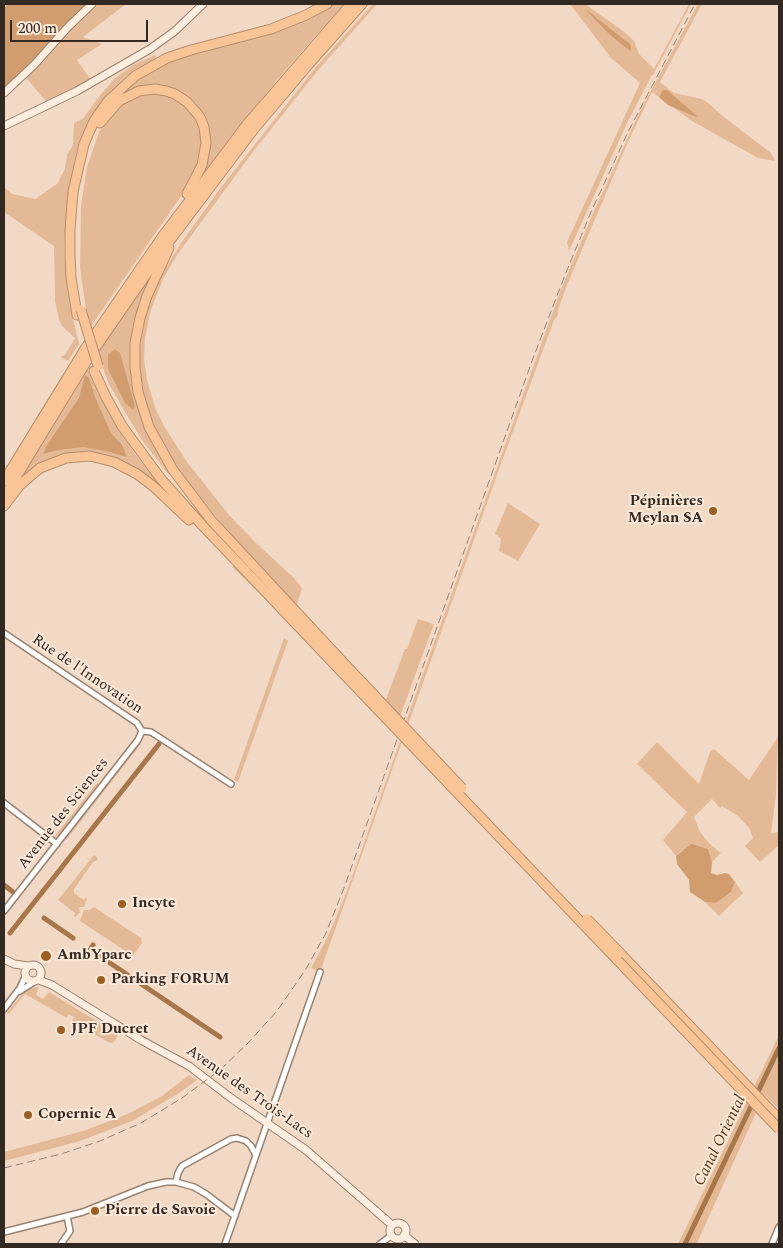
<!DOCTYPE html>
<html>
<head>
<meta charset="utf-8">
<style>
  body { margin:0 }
  #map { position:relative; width:783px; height:1248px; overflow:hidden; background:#f2d9c5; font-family:Spectral,serif }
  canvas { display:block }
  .frame { position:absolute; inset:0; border:5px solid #322922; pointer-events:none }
  .scale { position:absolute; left:10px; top:20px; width:138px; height:22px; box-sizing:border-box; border:2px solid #322922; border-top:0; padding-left:6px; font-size:15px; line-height:18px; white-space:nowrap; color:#322922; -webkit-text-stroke:4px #fbe8d7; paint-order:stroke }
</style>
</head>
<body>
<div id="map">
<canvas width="783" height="1248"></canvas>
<div class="frame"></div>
<div class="scale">200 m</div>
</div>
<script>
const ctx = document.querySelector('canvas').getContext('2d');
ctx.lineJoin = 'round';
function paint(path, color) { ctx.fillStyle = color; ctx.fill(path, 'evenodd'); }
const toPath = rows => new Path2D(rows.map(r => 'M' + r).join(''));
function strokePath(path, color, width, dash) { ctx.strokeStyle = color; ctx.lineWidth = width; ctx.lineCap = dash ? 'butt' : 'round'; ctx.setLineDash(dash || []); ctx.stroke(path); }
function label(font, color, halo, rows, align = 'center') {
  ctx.font = font + ' Spectral,serif'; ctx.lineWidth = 4; ctx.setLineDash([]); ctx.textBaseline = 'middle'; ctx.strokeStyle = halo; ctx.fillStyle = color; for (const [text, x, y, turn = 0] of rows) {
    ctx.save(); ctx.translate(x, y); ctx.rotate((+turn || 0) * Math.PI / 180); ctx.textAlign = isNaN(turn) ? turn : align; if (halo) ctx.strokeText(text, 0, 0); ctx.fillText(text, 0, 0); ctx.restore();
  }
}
paint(toPath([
  [87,4,126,4,83,37,102,44,77,60,93,83,49,105,24,75,59,31],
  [332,4,344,4,277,80,200,178,204,163,199,113,155,87,104,111,131,83,163,64,315,13],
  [373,4,377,4,319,69,252,153,177,255,164,277,151,309,145,338,144,359,147,380,156,410,164,426,187,462,229,515,256,543,294,578,302,588,297,605,385,702,405,649,407,649,418,619,434,624,394,733,292,624,232,567,246,552,200,498,178,468,160,438,152,422,144,395,139,359,142,328,152,296,162,274,181,243,222,186,316,67],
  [570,4,585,4,623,31,634,41,639,54,654,69,689,4,691,4,653,75,652,75,628,121,569,251,567,242,640,83,611,58],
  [698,4,702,4,660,82,674,93,702,99,708,103,725,118,771,153,775,161,758,158,692,121,652,92,627,144,567,285,558,310,558,315,554,320,502,461,320,972,311,968,329,934,347,891,398,747,409,713,560,292,595,209,641,109],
  [155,55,157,58,126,76,107,95,90,120,82,136,76,153,67,204,64,249,68,297,79,344,68,361,60,357,65,355,75,338,62,326,59,320,55,301,54,246,4,212,4,187,12,194,35,199,57,184,65,169,67,155,73,145,74,123,83,119,97,99,115,78,133,65],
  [155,93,169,96,181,101,196,118,201,129,202,139,199,162,184,192,89,329,80,268,81,206,87,167,99,132,104,124,122,104,136,96],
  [156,267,147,285,133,385,172,472,168,474,142,440,126,414,109,384,97,354],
  [87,369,115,424,135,454,171,500,139,474,76,455,17,484],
  [508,503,540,524,518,561,499,551,501,539,498,537,498,535,495,534],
  [284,638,288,641,238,782,234,780],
  [778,737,776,795,771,833,779,832,779,845,760,862,745,846,753,838,749,828,738,816,722,806,720,808,712,799,694,817,700,832,709,843,721,853,712,862,708,849,681,851,676,856,663,840,687,812,637,764,657,742,699,784,710,752,714,749,749,780],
  [139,742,141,744,66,840,64,838],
  [97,783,100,785,60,835,54,837],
  [94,855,97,857,98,860,93,862,74,889,74,893,84,900,86,897,87,899,84,907,79,907,80,912,75,917,74,916,75,913,58,900],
  [735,882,743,893,719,916,705,902,716,903,731,892],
  [94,907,141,938,142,943,133,956,80,921,84,910,90,910],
  [39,987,36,995,43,999,49,992,118,1034,117,1037,113,1043,108,1042,72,1021,74,1017,68,1014,67,1018,25,994,9,1014,7,1013,23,993,30,988],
  [779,1035,779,1109,764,1095,697,1243,678,1244],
  [189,1075,197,1080,179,1093,132,1121,80,1141,4,1161,4,1152,83,1131,128,1114,162,1096]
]), '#e4ba96');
paint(toPath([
  [7,4,87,4,59,31,31,64,4,89,4,9],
  [584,8,630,44,631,48,630,51,608,33],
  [663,90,667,90,697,116,696,117,668,105,659,97],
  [115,349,120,353,135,406,133,410,125,403,108,369,108,355],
  [85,375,89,378,95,397,111,433,122,445,127,457,106,451,83,447,59,450,43,454,47,445,79,398],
  [691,844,708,849,712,862,711,873,717,875,725,873,729,874,735,882,731,892,716,903,705,902,690,892,689,880,677,864,676,856]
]), '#d19d6f');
strokePath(toPath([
  [4,885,13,892],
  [44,918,73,938],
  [10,933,159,744],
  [93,945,90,950,101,957],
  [107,961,220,1037],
  [685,1244,779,1048]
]), '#a77649', 5);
const street = toPath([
  [4,633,137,723,142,731],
  [142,731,151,732,231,784],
  [4,803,57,844],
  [4,911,138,740,142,731],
  [20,991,34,982],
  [4,1009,20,988,25,977],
  [176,1182,178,1173,182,1166,231,1139,237,1138,246,1141,251,1146,256,1155],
  [4,1232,83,1212,148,1186,166,1182,176,1182,194,1187,206,1194,235,1216],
  [61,1244,70,1231,67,1216],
  [225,1244,320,972],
  [380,1244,392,1235],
  [772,1244,779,1227]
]);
const secondary = toPath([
  [4,93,34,65,68,27,92,4],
  [4,126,77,91,150,49,175,31,203,4],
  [4,959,14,964,28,966],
  '25 973a8 8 0 1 1 16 0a8 8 0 1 1-16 0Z',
  [39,980,52,985,141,1040,189,1066,231,1098,306,1150,392,1225],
  '390 1231a8 8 0 1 1 16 0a8 8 0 1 1-16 0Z',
  [404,1235,415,1244]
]);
const highway = toPath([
  [100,123,119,101,139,91,155,89,166,91,175,94,187,102,200,117,204,127,206,143,202,165,187,194],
  [169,248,147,296,140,318,135,343,135,367,138,392,149,427,173,470,211,520,341,660],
  [77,315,71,278,70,254,70,229,73,192,84,144,94,121,108,101,135,76,167,58,191,50,271,29,306,15,327,4],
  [94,371,106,397,122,426,161,479,202,525,335,665],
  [4,481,85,349,162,237,248,123,351,4],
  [4,497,91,354,168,243,254,129,308,65,362,4],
  [4,506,20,485,40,468,66,458,90,456,114,462,137,474,153,486,189,520],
  [620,953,779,1119]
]);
strokePath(street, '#98826f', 8);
strokePath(secondary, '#98826f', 9);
strokePath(highway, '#b48e6d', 11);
strokePath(street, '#fff', 5);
strokePath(secondary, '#feeee0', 7);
strokePath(highway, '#fac596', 9);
strokePath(toPath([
  [4,1168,61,1154,100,1141,141,1123,182,1098,220,1070,248,1043,277,1011,306,969,326,933,344,888,532,361,565,275,591,212,628,132,695,4]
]), '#958476', 1, [8, 4]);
const highwayBridge = toPath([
  [81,310,98,366],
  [341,660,462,788],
  [335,665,779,1129],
  [587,919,620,953]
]);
strokePath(highwayBridge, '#b48e6d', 11, []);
strokePath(highwayBridge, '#fac596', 9);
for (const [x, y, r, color] of [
  [713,511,5,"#9b6021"],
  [122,904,5,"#9b6021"],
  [46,956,6,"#9b6021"],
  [101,980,5,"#9b6021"],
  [61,1030,5,"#9b6021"],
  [28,1115,5,"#9b6021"],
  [95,1211,5,"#9b6021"]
]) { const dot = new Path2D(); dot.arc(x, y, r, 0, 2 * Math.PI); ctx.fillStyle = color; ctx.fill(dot); strokePath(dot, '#fbe8d7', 2); }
label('bold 15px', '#322922', '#fbe8d7', [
  ["Pépinières",703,502,"right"],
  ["Meylan SA",703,519,"right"],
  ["Incyte",132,904],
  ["AmbYparc",57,956],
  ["Parking FORUM",111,980],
  ["JPF Ducret",71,1030],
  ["Copernic A",38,1115],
  ["Pierre de Savoie",105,1211]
], 'left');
label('15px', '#322922', '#fbe8d7', [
  ["Rue de l'Innovation",87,675,34],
  ["Avenue des Sciences",64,814,-52],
  ["Avenue des Trois-Lacs",249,1093,35]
]);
label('italic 16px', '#5b3815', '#fbe8d7', [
  ["Canal Oriental",721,1141,-64]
]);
</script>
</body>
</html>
